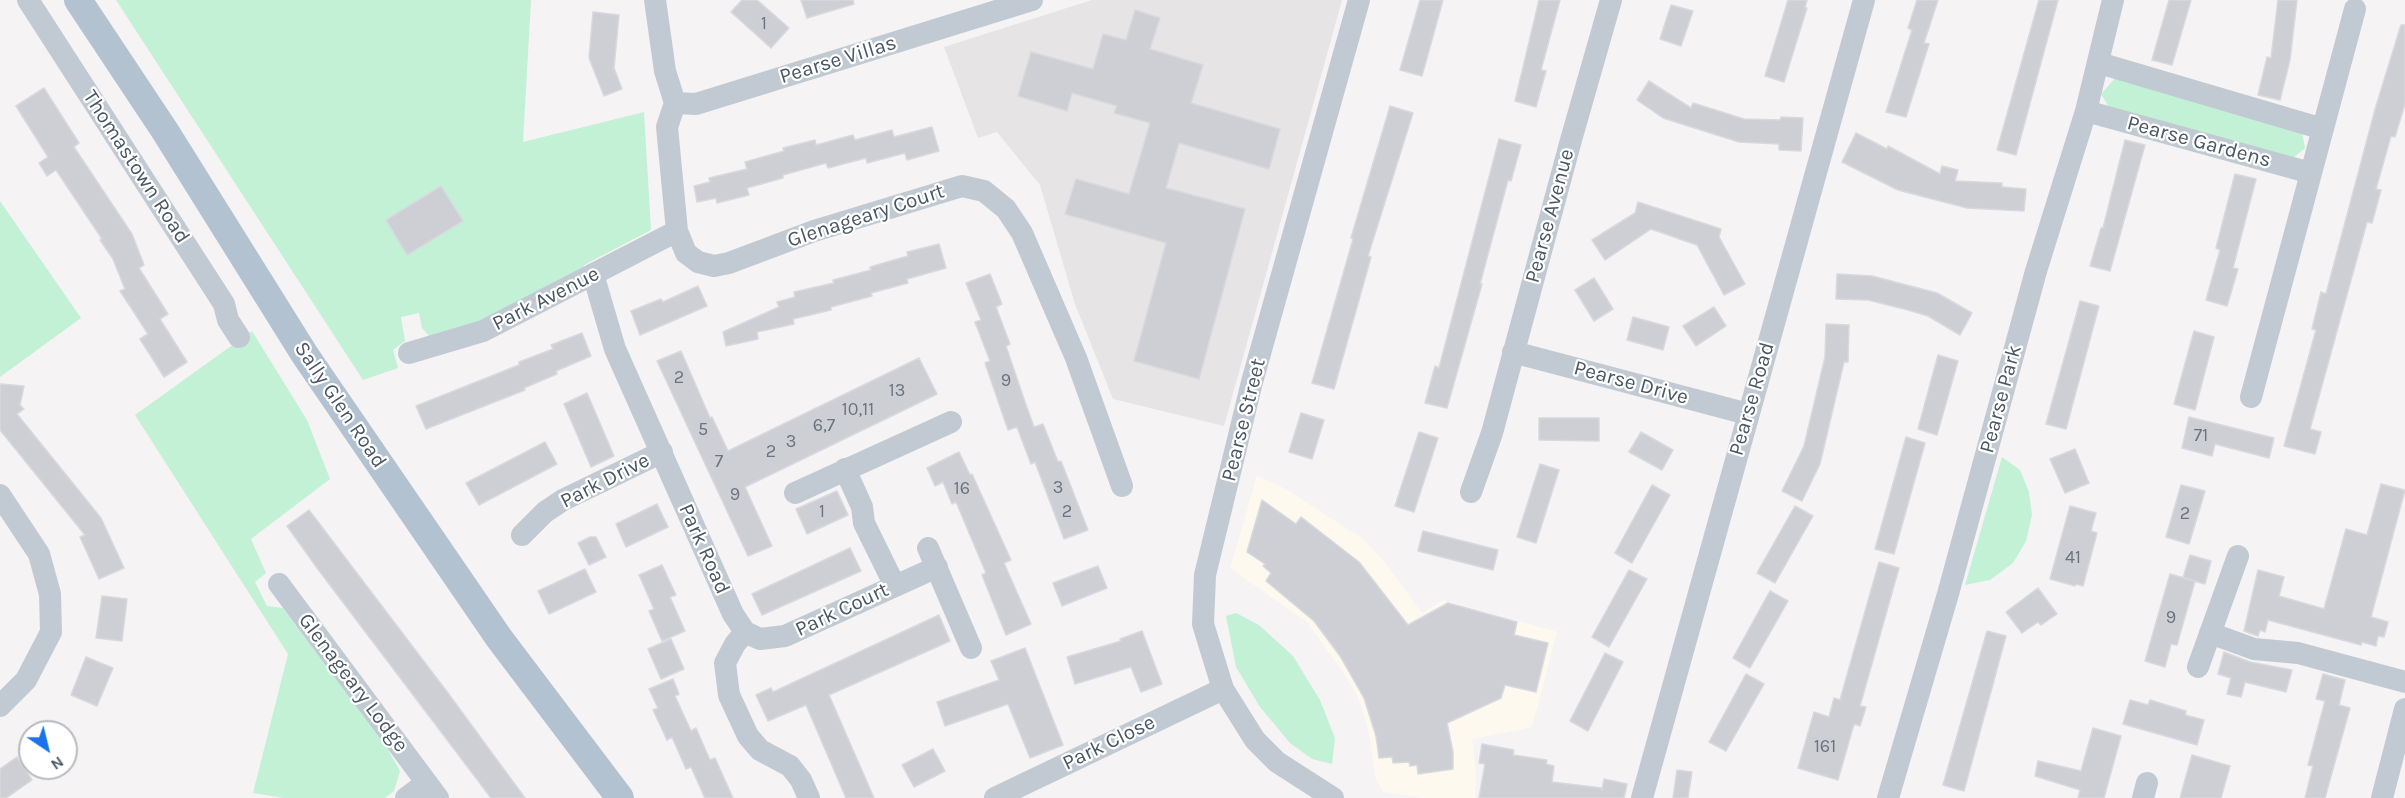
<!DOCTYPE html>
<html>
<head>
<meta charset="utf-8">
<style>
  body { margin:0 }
  #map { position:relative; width:2405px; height:798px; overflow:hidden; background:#f5f3f3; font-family:Karla,sans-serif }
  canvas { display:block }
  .north { position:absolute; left:18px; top:720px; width:60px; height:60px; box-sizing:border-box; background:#fff; border:2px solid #b7bbc0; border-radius:50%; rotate:145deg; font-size:16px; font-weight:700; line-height:24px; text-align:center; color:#4a5661 }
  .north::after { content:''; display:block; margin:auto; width:21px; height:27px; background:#1a73e8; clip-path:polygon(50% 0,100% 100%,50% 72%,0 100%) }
</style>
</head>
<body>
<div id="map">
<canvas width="2405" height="798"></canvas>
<div class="north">N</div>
</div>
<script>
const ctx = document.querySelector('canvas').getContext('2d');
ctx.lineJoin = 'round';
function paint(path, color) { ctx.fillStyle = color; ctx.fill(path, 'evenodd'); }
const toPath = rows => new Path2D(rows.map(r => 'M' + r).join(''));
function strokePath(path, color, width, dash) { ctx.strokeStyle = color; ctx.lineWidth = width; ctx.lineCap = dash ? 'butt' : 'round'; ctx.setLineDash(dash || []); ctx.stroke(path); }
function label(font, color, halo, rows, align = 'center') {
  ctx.font = font + ' Karla,sans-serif'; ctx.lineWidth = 4.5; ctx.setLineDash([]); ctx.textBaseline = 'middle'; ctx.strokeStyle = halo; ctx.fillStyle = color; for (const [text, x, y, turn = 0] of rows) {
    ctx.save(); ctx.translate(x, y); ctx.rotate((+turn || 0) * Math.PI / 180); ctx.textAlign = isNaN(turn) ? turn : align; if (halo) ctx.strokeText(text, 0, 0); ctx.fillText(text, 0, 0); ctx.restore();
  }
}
paint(toPath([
  [1257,476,1286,489,1363,539,1383,560,1422,613,1443,600,1557,632,1532,727,1472,739,1476,774,1475,798,1424,798,1383,792,1376,779,1368,728,1358,697,1342,671,1307,622,1230,568]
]), '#fdf9ef');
paint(toPath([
  [1092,0,1342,0,1224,426,1113,399,1075,304,1040,185,997,132,978,138,944,47]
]), '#e6e4e5');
paint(toPath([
  [116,0,531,0,523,142,644,112,651,230,584,265,583,271,513,311,430,337,422,328,419,313,401,317,405,341,393,350,398,368,363,380],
  [2118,75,2302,132,2305,148,2293,158,2110,109,2101,94],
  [0,201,81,318,0,377],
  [252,331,307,420,330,479,251,539,266,573,255,582,267,606,283,608,386,746,400,771,394,791,385,798,284,798,253,793,288,654,135,415],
  [2002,457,2020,470,2029,492,2032,515,2026,541,2013,563,1990,580,1965,585],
  [1236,613,1259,625,1293,656,1320,700,1335,738,1332,764,1312,759,1290,743,1260,707,1236,667,1226,616]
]), '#c3f1d5');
const building = toPath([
  [742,0,757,0,789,28,771,48,731,12,742,0],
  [801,0,853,0,854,4,807,18,801,0],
  [1420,0,1443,0,1422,76,1400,70,1420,0],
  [1539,0,1560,0,1541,70,1546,71,1536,107,1515,101,1539,0],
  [1788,0,1807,0,1805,8,1807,8,1784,82,1765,76,1788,0],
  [1917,0,1938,0,1924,43,1929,44,1906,117,1886,112,1912,30,1908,28,1917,0],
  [2039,0,2058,0,2016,155,1997,150,2039,0],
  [2169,0,2191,0,2172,65,2152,60,2169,0],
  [2278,0,2297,0,2290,60,2280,100,2258,95,2267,57,2271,58,2278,0],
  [1671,5,1693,11,1681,46,1660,39,1671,5],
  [1135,10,1160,18,1150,49,1203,65,1191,103,1280,129,1269,169,1179,143,1166,188,1245,209,1199,379,1134,361,1166,243,1065,214,1076,179,1129,194,1150,123,1114,113,1117,106,1072,93,1067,111,1018,96,1031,52,1093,69,1103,34,1126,40,1135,10],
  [593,12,619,15,614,68,622,89,604,96,589,58,593,12],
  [2401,25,2405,25,2405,104,2395,137,2391,136,2376,189,2381,190,2372,223,2367,222,2310,429,2321,432,2315,454,2284,446,2316,330,2312,329,2321,292,2326,294,2376,106,2401,25],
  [1649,81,1691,108,1693,103,1744,119,1780,120,1781,117,1803,118,1801,151,1779,150,1779,144,1739,142,1663,118,1637,100,1649,81],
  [44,88,79,143,74,147,132,234,144,265,139,268,168,314,160,319,187,362,164,377,140,339,148,334,120,291,125,289,113,259,100,240,102,239,56,170,47,176,39,163,48,157,16,106,44,88],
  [1390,106,1413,113,1368,256,1371,257,1334,389,1312,383,1353,239,1351,238,1390,106],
  [932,127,939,151,907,160,905,153,867,163,866,158,828,168,826,163,783,175,783,178,747,188,749,195,717,203,716,198,697,202,694,186,710,182,709,178,747,169,745,162,784,151,783,148,815,140,816,145,853,135,855,140,892,130,894,137,932,127],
  [1856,133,1887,149,1888,146,1940,174,1942,166,1958,170,1955,181,2002,183,2002,187,2026,189,2024,211,1967,208,1898,190,1842,162,1856,133],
  [1499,139,1521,145,1511,181,1508,180,1480,284,1482,284,1447,408,1425,403,1435,366,1439,368,1499,139],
  [2125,140,2145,145,2110,271,2090,266,2101,228,2103,228,2125,140],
  [2235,174,2256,179,2233,268,2238,269,2227,306,2206,300,2220,250,2216,248,2235,174],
  [441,186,463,221,407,255,386,220,441,186],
  [1638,202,1721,229,1719,237,1745,284,1724,295,1697,245,1651,229,1605,260,1592,240,1635,213,1638,202],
  [939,244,946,268,907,279,908,283,871,293,872,296,831,307,831,310,793,319,794,324,757,332,758,339,726,346,723,332,779,307,777,302,795,297,794,292,834,283,833,280,871,270,870,267,908,256,907,252,939,244],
  [990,274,1002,304,996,307,1010,344,1006,346,1026,405,1034,427,1043,424,1058,462,1061,461,1088,530,1064,539,1035,462,1031,464,1017,427,1008,430,985,363,990,361,975,322,981,320,966,283,990,274],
  [1837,274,1872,276,1937,293,1972,313,1960,335,1928,316,1908,310,1868,300,1836,299,1837,274],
  [1594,278,1613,309,1594,321,1575,290,1594,278],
  [698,286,707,306,640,335,631,311,661,299,663,302,698,286],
  [2080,301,2099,306,2066,429,2046,424,2080,301],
  [1714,307,1726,326,1696,346,1683,326,1714,307],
  [1633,317,1669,327,1663,350,1627,340,1633,317],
  [1826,324,1849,325,1848,362,1844,362,1820,464,1802,501,1782,491,1804,446,1825,357,1826,324],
  [2194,331,2214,337,2195,410,2174,404,2194,331],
  [582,333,591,356,556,371,557,374,524,388,525,390,426,429,416,406,519,365,519,362,553,349,551,345,582,333],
  [681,351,710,418,712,417,728,451,919,358,937,394,745,487,772,546,748,556,657,361,681,351],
  [1938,355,1958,361,1937,435,1918,429,1938,355],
  [0,384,24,386,20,405,24,409,17,414,101,518,124,568,99,579,80,537,85,535,0,430,0,384],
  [587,393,614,456,591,467,564,404,587,393],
  [1301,413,1324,420,1312,459,1289,452,1301,413],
  [2189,417,2274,438,2269,458,2215,444,2212,456,2182,448,2189,417],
  [1539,418,1599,418,1599,441,1539,440,1539,418],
  [1419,432,1438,438,1414,512,1395,506,1419,432],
  [1641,432,1673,450,1662,470,1629,452,1641,432],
  [1906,437,1925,443,1894,554,1875,549,1906,437],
  [545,442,557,464,479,505,466,483,545,442],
  [2075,449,2089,483,2065,493,2050,459,2075,449],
  [959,452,970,475,972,474,1011,560,1004,563,1031,624,1006,635,982,575,986,573,956,502,952,504,943,482,935,486,927,468,959,452],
  [1540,464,1559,470,1536,543,1517,537,1540,464],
  [2381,484,2405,490,2371,617,2388,622,2384,637,2378,636,2376,646,2362,642,2361,645,2268,620,2265,632,2260,630,2258,636,2244,631,2258,570,2284,577,2279,596,2324,609,2346,529,2367,535,2381,484],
  [1652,485,1670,495,1632,563,1615,553,1652,485],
  [2181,485,2205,491,2189,544,2166,537,2181,485],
  [837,491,848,515,807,534,796,509,837,491],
  [1262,500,1296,524,1301,517,1359,562,1408,625,1448,603,1517,622,1514,635,1548,643,1536,692,1505,685,1501,698,1447,723,1453,752,1453,769,1418,774,1417,765,1410,766,1409,762,1393,763,1392,757,1379,758,1376,736,1364,698,1340,656,1314,621,1266,581,1271,573,1263,566,1265,564,1247,552,1262,500],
  [657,504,668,527,626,547,616,524,657,504],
  [1795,506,1813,516,1775,583,1757,573,1795,506],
  [2070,506,2096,513,2091,531,2097,533,2083,586,2076,584,2075,586,2050,579,2070,506],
  [309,510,448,693,525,798,491,798,317,568,287,526,309,510],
  [1423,531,1498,550,1493,570,1418,551,1423,531],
  [590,537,596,537,606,557,589,565,578,543,590,537],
  [850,548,861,571,762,615,752,594,850,548],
  [2190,555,2211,561,2205,584,2183,578,2190,555],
  [1879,562,1899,568,1860,706,1866,707,1860,726,1854,724,1838,780,1798,768,1814,712,1829,717,1834,698,1840,700,1879,562],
  [662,565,676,595,670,597,685,631,662,641,649,611,654,609,639,575,662,565],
  [1098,566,1107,588,1062,606,1053,583,1098,566],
  [585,569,596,592,549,614,538,591,585,569],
  [1629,570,1647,579,1609,647,1592,637,1629,570],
  [2170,574,2195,581,2177,645,2171,644,2165,667,2145,661,2170,574],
  [2038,588,2057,614,2041,625,2038,622,2022,633,2006,612,2038,588],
  [1770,591,1788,601,1750,668,1733,658,1770,591],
  [102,596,127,599,122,641,96,638,102,596],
  [939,615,950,641,829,695,874,798,846,798,806,705,768,721,756,695,771,688,773,692,939,615],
  [1142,631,1162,684,1141,692,1131,667,1075,684,1067,657,1121,641,1120,639,1142,631],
  [1987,631,2006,636,1964,791,1943,785,1987,631],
  [671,639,684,669,661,679,648,649,671,639],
  [1025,648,1063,745,1030,758,1008,704,945,726,937,702,999,680,991,661,1025,648],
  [2224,652,2250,662,2292,670,2286,692,2245,682,2241,697,2227,694,2231,678,2218,674,2224,652],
  [1605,653,1623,662,1588,731,1570,721,1605,653],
  [86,657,113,668,97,706,71,695,86,657],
  [1746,674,1764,684,1726,751,1709,742,1746,674],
  [2323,674,2345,680,2339,705,2350,708,2325,798,2305,798,2313,766,2308,765,2325,701,2316,699,2323,674],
  [673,679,679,694,675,696,691,731,696,728,710,760,715,758,733,798,705,798,691,767,686,769,672,737,667,740,653,710,658,708,649,689,673,679],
  [2130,700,2148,705,2150,700,2186,711,2185,715,2204,720,2197,745,2123,724,2130,700],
  [2093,728,2121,736,2104,798,2078,798,2080,790,2035,776,2038,761,2081,771,2093,728],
  [1482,744,1514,750,1513,755,1547,760,1546,764,1554,766,1552,782,1602,788,1602,790,1604,779,1627,784,1624,798,1479,798,1485,764,1479,763,1482,744],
  [933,749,945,771,914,787,902,765,933,749],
  [2192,755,2230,766,2221,798,2180,798,2192,755],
  [17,757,32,780,6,798,0,798,0,769,17,757],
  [1677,770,1692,772,1688,798,1673,798,1677,770]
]);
paint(building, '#cdcfd5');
strokePath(building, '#d7d9de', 1.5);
strokePath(toPath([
  [28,0,224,304,228,320,239,337],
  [655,0,665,71,675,103,696,104,1032,0],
  [2099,63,2323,129],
  [675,103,667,127,677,231,686,253,698,262,714,266,729,263,814,231,962,186,984,191,1006,209,1022,233,1076,358,1122,486],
  [2086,111,2311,173],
  [593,274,615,349,733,614,745,632,735,644,725,663,729,695,748,736,760,750,790,766,801,780,809,798],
  [1513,352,1748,414],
  [409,353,483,331,677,231],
  [2251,397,2355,9],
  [845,469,862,507,864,523,895,586],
  [1471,492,1492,433,1571,140,1611,0],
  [795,493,951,422],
  [0,495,39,554,50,594,51,632,26,680,0,706],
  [522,535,545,512,563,500,662,452],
  [928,548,971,648],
  [279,584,438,798],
  [745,632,760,639,785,636,937,567],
  [2210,633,2254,649,2298,653,2405,682],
  [2198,667,2238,556],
  [406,798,426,783],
  [995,798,1223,689],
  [1333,798,1277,762,1255,740,1223,689,1203,624,1205,575,1252,382,1359,0],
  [1642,798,1864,0],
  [1888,798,1948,594,2036,271,2086,111,2113,0],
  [2143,798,2147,783],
  [2382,798,2405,709]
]), '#c1cad2', 22);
strokePath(toPath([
  [78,0,165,131,305,355,499,638,620,798]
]), '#b3c2d1', 28);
label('18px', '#6b747e', null, [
  ["1",764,24],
  ["2",679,378],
  ["9",1006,381],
  ["13",897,391],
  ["10,11",858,410],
  ["6,7",824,426],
  ["5",703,430],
  ["71",2201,436],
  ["3",791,442],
  ["2",771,452],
  ["7",719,462],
  ["3",1058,488],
  ["16",962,489],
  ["9",735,495],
  ["1",822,512],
  ["2",1067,512],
  ["2",2185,514],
  ["41",2073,558],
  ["9",2171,618],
  ["161",1825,747]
]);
label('21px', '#4a5661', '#fff', [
  ["Pearse Villas",838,60,-17],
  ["Pearse Gardens",2199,142,15],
  ["Thomastown Road",136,167,57],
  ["Glenageary Court",866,216,-18],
  ["Pearse Avenue",1550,216,-75],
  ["Park Avenue",546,299,-27],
  ["Pearse Drive",1631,383,15],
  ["Pearse Road",1752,399,-74],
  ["Pearse Park",2001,399,-75],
  ["Sally Glen Road",340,405,56],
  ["Pearse Street",1244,420,-76],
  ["Park Drive",605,481,-27],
  ["Park Road",704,549,66],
  ["Park Court",842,610,-25],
  ["Glenageary Lodge",353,683,53],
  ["Park Close",1109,743,-26]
]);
</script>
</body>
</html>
